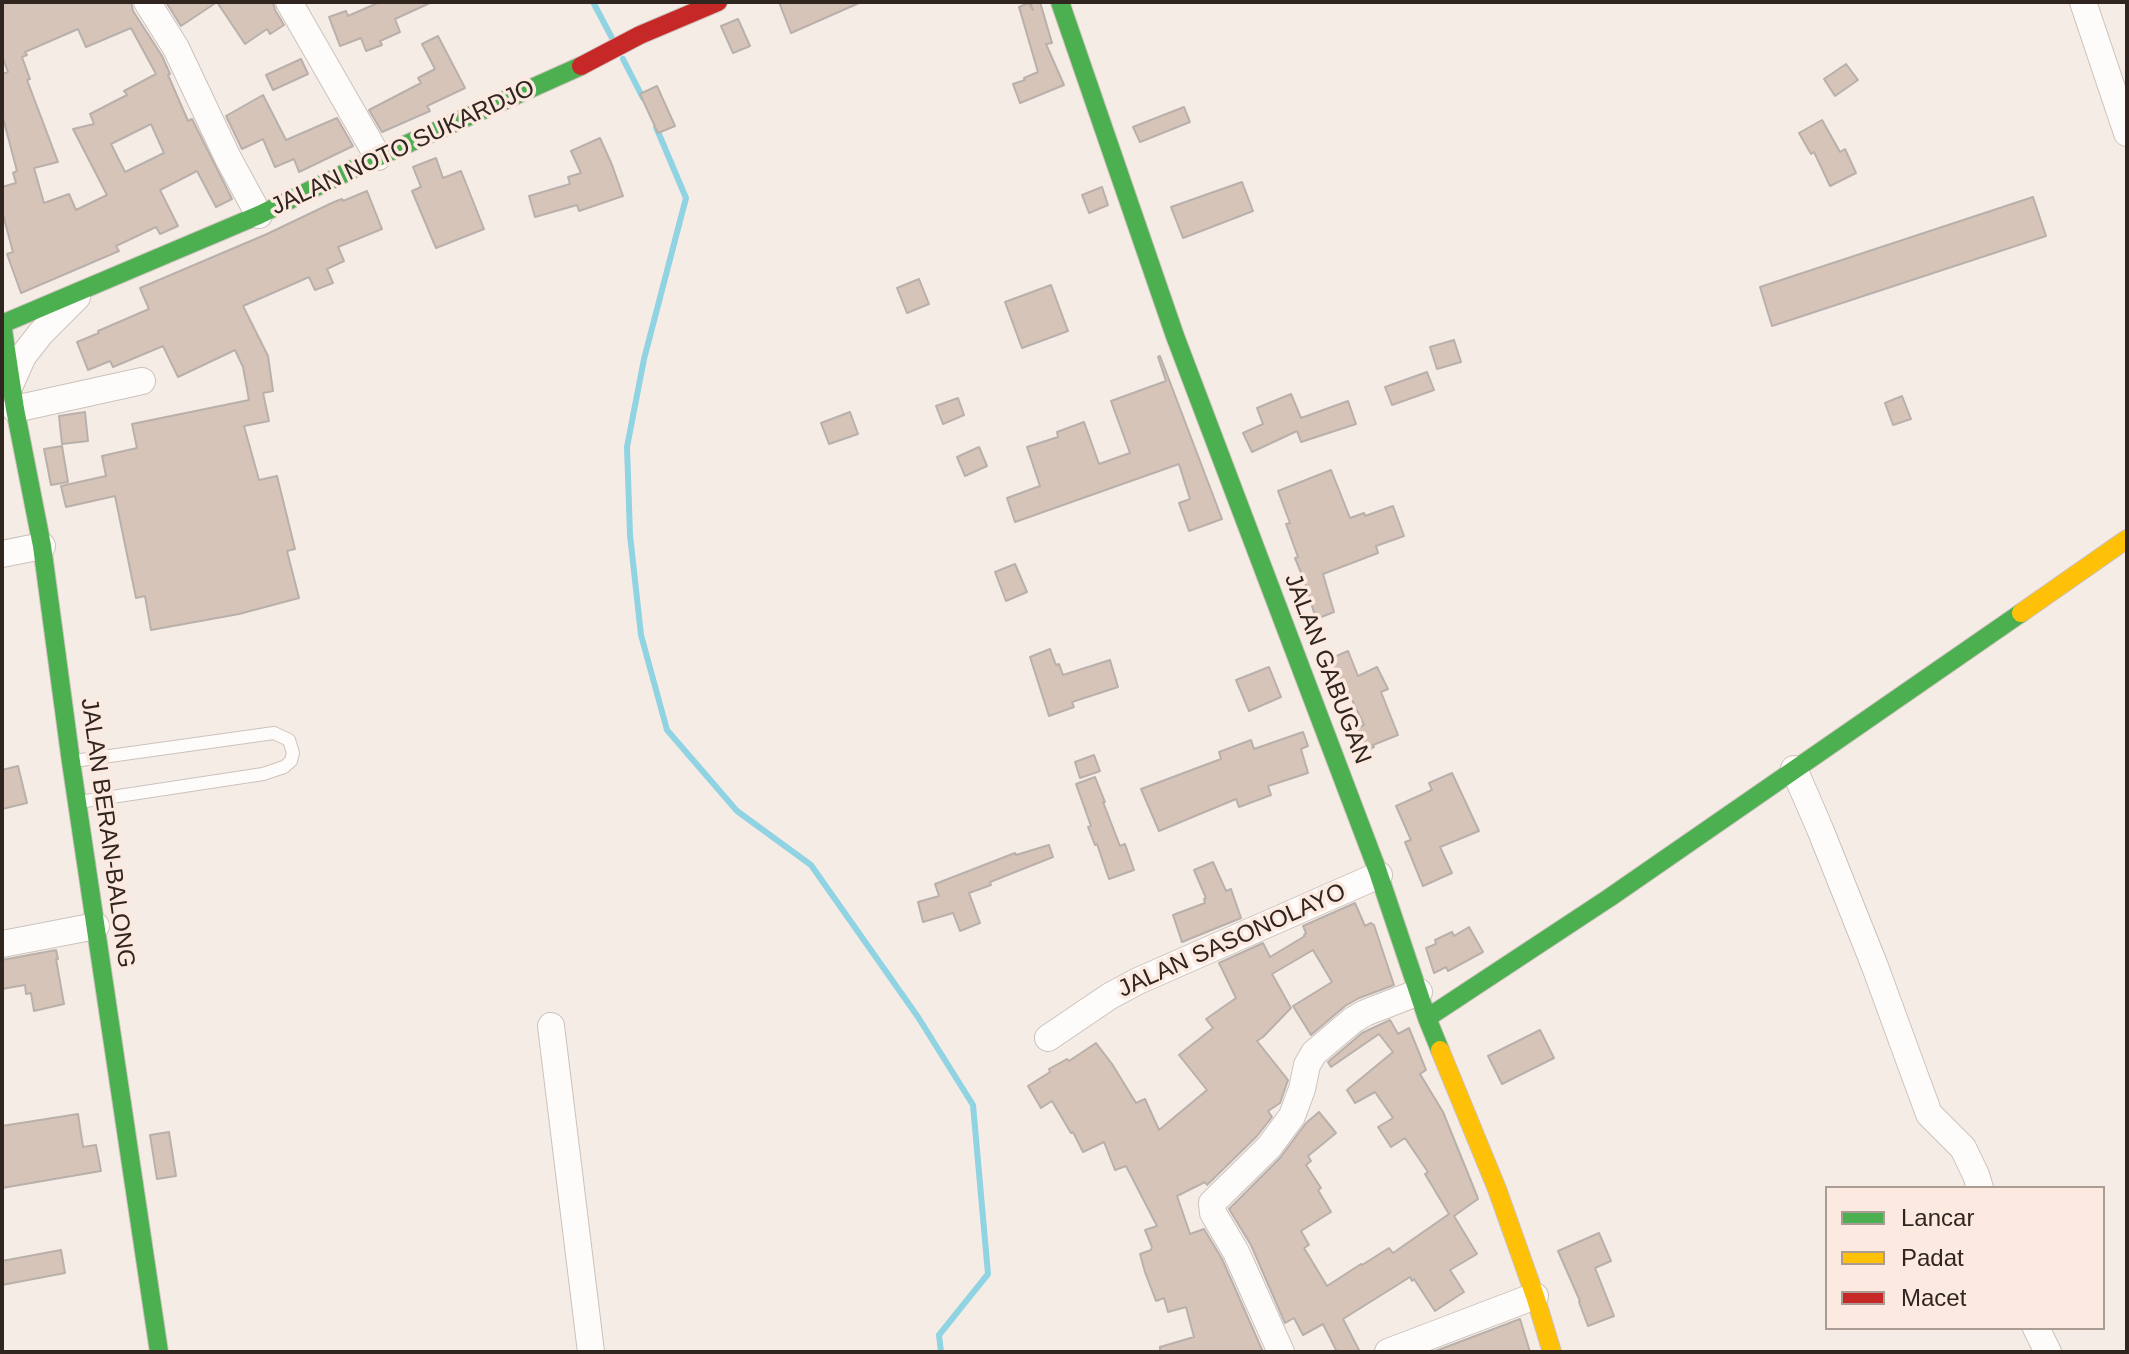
<!DOCTYPE html>
<html>
<head>
<meta charset="utf-8">
<style>
  body { margin:0 }
  #map { position:relative; width:2129px; height:1354px; overflow:hidden; background:#f6ece6; font-family:Arial,sans-serif }
  canvas { display:block }
  .frame { position:absolute; inset:0; border:4px solid #30251f; pointer-events:none }
  .legend { position:absolute; left:1825px; top:1186px; width:280px; height:144px; box-sizing:border-box; background:#fceae0; border:2px solid #aa9b93; margin:0; padding:10px 14px; list-style:none; font-size:24px; color:#30251f }
  .legend li { display:flex; align-items:center; gap:16px; height:40px }
  .legend b { width:40px; border:2px solid #aa9b93 }
</style>
</head>
<body>
<div id="map">
<canvas width="2129" height="1354"></canvas>
<div class="frame"></div>
<ul class="legend">
<li><b style="height:10px;background:#4caf50"></b>Lancar</li>
<li><b style="height:10px;background:#ffc107"></b>Padat</li>
<li><b style="height:10px;background:#c62828"></b>Macet</li>
</ul>
</div>
<script>
const ctx = document.querySelector('canvas').getContext('2d');
ctx.lineJoin = 'round';
const toPath = rows => new Path2D(rows.map(r => 'M' + r).join(''));
function strokePath(path, color, width, dash) { ctx.strokeStyle = color; ctx.lineWidth = width; ctx.lineCap = dash ? 'butt' : 'round'; ctx.setLineDash(dash || []); ctx.stroke(path); }
function paint(path, color) { ctx.fillStyle = color; ctx.fill(path, 'evenodd'); }
function label(font, color, halo, rows, align = 'center') {
  ctx.font = font + ' Arial,sans-serif'; ctx.lineWidth = 7; ctx.setLineDash([]); ctx.textBaseline = 'middle'; ctx.strokeStyle = halo; ctx.fillStyle = color; for (const [text, x, y, turn = 0] of rows) {
    ctx.save(); ctx.translate(x, y); ctx.rotate((+turn || 0) * Math.PI / 180); ctx.textAlign = isNaN(turn) ? turn : align; if (halo) ctx.strokeText(text, 0, 0); ctx.fillText(text, 0, 0); ctx.restore();
  }
}
strokePath(toPath([
  [593,2,612,38],
  [623,59,643,98],
  [656,127,686,198,644,359,627,447,630,535,641,635,667,730,737,811,811,865,918,1017,973,1105,988,1274,939,1335,941,1352]
]), '#90d3e2', 6);
const building = toPath([
  [2,2,131,2,133,11,162,56,170,74,168,75,188,121,192,119,232,199,216,207,197,171,160,190,178,226,160,234,156,227,116,246,119,251,21,293,7,254,13,252,2,211,2,187,16,183,13,173,17,171,2,114,2,74,8,72,2,56,2,2],
  [131,28,156,74,124,91,127,95,90,114,94,124,73,129,107,195,76,210,69,194,44,203,34,168,58,162,27,80,30,79,22,57,27,55,25,52,78,29,86,47,131,28],
  [151,124,164,153,125,172,111,144,151,124],
  [166,2,273,2,275,10,284,25,270,34,267,29,245,44,217,2,181,26,166,2],
  [380,2,432,2,395,19,400,32,380,41,382,45,366,51,361,38,340,46,329,17,346,11,348,16,380,2],
  [779,2,859,2,859,3,791,33,779,2],
  [1030,2,1040,2,1052,43,1046,44,1064,85,1020,103,1013,84,1025,80,1024,78,1038,72,1019,7,1029,3,1033,10,1030,2],
  [738,19,750,46,733,53,721,26,738,19],
  [438,36,465,88,427,106,430,111,382,132,369,110,421,83,418,78,435,69,422,44,438,36],
  [301,59,308,74,273,90,266,75,301,59],
  [1846,64,1858,80,1835,96,1824,79,1846,64],
  [657,86,675,126,658,133,640,94,657,86],
  [263,95,286,140,337,118,353,146,299,172,294,159,275,167,263,139,242,149,226,116,263,95],
  [1184,107,1190,122,1140,142,1133,127,1184,107],
  [1822,120,1840,152,1845,149,1856,173,1830,186,1814,152,1811,154,1799,133,1822,120],
  [600,138,612,165,623,196,579,211,577,205,535,217,529,196,570,184,568,177,581,173,571,151,600,138],
  [436,158,443,178,461,171,484,229,436,248,412,191,421,187,413,167,436,158],
  [1242,182,1253,211,1183,238,1171,207,1242,182],
  [1102,187,1108,205,1089,213,1082,195,1102,187],
  [367,191,382,229,338,247,344,261,327,269,333,283,315,290,309,277,243,306,268,356,273,391,263,393,269,421,244,426,259,480,277,476,295,549,287,551,299,598,239,614,151,630,145,596,136,598,115,496,66,507,61,486,106,476,102,456,137,448,132,424,249,400,243,367,235,350,178,377,163,346,113,367,110,361,88,370,77,342,99,333,98,331,149,309,140,288,267,234,334,202,342,199,343,201,367,191],
  [2033,197,2046,236,1772,326,1760,287,2033,197],
  [919,279,929,304,907,313,897,288,919,279],
  [1051,285,1068,331,1022,348,1005,302,1051,285],
  [1454,340,1461,362,1437,369,1430,347,1454,340],
  [1160,356,1222,519,1189,531,1179,503,1190,499,1179,464,1015,522,1007,498,1040,486,1027,447,1058,437,1057,432,1084,422,1099,464,1130,453,1111,401,1166,381,1158,357,1160,356],
  [1427,372,1434,390,1392,405,1385,387,1427,372],
  [1291,394,1301,418,1348,401,1356,424,1301,442,1297,431,1252,452,1243,433,1263,424,1257,408,1291,394],
  [1902,396,1911,419,1893,425,1885,403,1902,396],
  [958,398,964,415,943,424,936,406,958,398],
  [85,412,88,441,62,444,59,416,85,412],
  [850,412,858,434,829,444,821,423,850,412],
  [62,446,68,482,51,485,44,449,62,446],
  [979,447,987,466,965,476,957,457,979,447],
  [1331,470,1350,518,1364,513,1365,516,1393,506,1404,536,1376,546,1378,553,1323,574,1334,612,1316,619,1304,580,1295,558,1298,557,1286,524,1290,523,1278,491,1331,470],
  [1015,564,1027,592,1006,601,995,572,1015,564],
  [1050,649,1056,665,1059,664,1063,675,1110,660,1118,687,1072,702,1074,707,1049,716,1030,657,1050,649],
  [1348,651,1358,676,1377,667,1388,689,1381,692,1398,735,1373,745,1374,747,1358,754,1349,732,1364,725,1342,679,1333,683,1325,661,1348,651],
  [1269,667,1281,697,1249,711,1236,680,1269,667],
  [1303,732,1308,746,1301,749,1308,773,1268,786,1271,795,1239,807,1236,799,1159,831,1141,789,1221,759,1219,752,1251,740,1254,749,1303,732],
  [1094,755,1100,771,1080,778,1075,762,1094,755],
  [18,766,27,803,2,809,2,770,18,766],
  [1452,773,1479,831,1440,847,1452,873,1423,886,1405,842,1411,840,1396,806,1432,790,1429,783,1452,773],
  [1095,777,1105,802,1103,802,1120,846,1125,844,1134,870,1109,879,1097,844,1095,845,1088,827,1091,826,1076,784,1095,777],
  [1049,845,1053,857,990,882,991,885,969,893,980,923,960,931,953,913,923,922,918,902,939,896,935,884,1015,853,1016,855,1049,845],
  [1213,862,1226,891,1231,889,1241,918,1182,942,1173,915,1205,903,1204,899,1206,898,1194,870,1213,862],
  [1355,903,1365,926,1371,923,1374,925,1394,985,1359,998,1345,1006,1311,1035,1293,1006,1332,982,1313,950,1272,974,1291,1008,1263,1037,1257,1041,1288,1080,1280,1103,1268,1111,1272,1117,1257,1136,1207,1185,1205,1182,1177,1196,1190,1234,1204,1229,1222,1259,1263,1352,1160,1352,1160,1347,1194,1337,1186,1307,1168,1312,1164,1298,1156,1301,1145,1272,1140,1254,1151,1250,1152,1247,1145,1230,1157,1226,1126,1166,1115,1170,1104,1142,1083,1152,1073,1132,1071,1133,1052,1101,1041,1108,1028,1086,1050,1072,1049,1069,1067,1059,1069,1061,1096,1043,1112,1064,1136,1103,1145,1099,1159,1130,1207,1090,1179,1055,1213,1028,1206,1019,1236,998,1219,963,1263,943,1270,957,1305,936,1304,935,1306,933,1303,926,1355,903],
  [1469,927,1483,952,1448,971,1446,967,1434,973,1426,948,1436,944,1435,940,1452,932,1454,936,1469,927],
  [56,950,58,959,56,959,64,1004,34,1011,31,993,26,994,25,985,2,989,2,960,56,950],
  [1390,1020,1398,1034,1409,1028,1426,1070,1420,1074,1443,1112,1477,1196,1478,1199,1454,1216,1477,1254,1450,1270,1464,1292,1435,1311,1414,1279,1412,1281,1410,1277,1343,1319,1360,1352,1337,1352,1323,1324,1303,1335,1294,1318,1285,1323,1251,1245,1229,1209,1280,1158,1306,1123,1319,1112,1336,1133,1308,1156,1311,1161,1306,1165,1321,1188,1318,1190,1331,1212,1301,1231,1309,1245,1304,1248,1327,1286,1361,1264,1362,1265,1389,1248,1393,1253,1449,1214,1425,1174,1428,1172,1405,1138,1391,1147,1378,1127,1393,1118,1375,1092,1355,1103,1347,1090,1393,1052,1379,1034,1331,1067,1328,1062,1362,1033,1390,1020],
  [1540,1030,1554,1058,1502,1084,1488,1056,1540,1030],
  [78,1114,83,1147,96,1145,101,1171,2,1188,2,1126,78,1114],
  [169,1132,176,1176,157,1179,150,1135,169,1132],
  [1599,1233,1611,1261,1595,1268,1614,1316,1588,1326,1579,1302,1580,1301,1558,1251,1599,1233],
  [61,1250,65,1273,2,1285,2,1261,61,1250],
  [1520,1319,1530,1352,1433,1352,1520,1319]
]);
paint(building, '#d6c4b9');
strokePath(building, '#bab0ab', 2);
const lane = toPath([
  [74,761,274,733,289,740,293,753,291,761,284,767,263,774,79,802]
]);
const street = toPath([
  [147,2,176,48,228,158,259,215],
  [289,2,378,157],
  [2083,2,2127,133],
  [11,383,23,356,41,333,77,297],
  [15,409,142,381],
  [2,554,42,546],
  [1794,769,1820,829,1874,964,1929,1114,1963,1148,1976,1175,1980,1188],
  [2,944,96,926],
  [551,1026,591,1352],
  [1048,1038,1110,996,1138,981,1379,875],
  [2036,1328,2048,1352],
  [1281,1352,1236,1252,1213,1213,1212,1203,1269,1147,1292,1116,1302,1089,1307,1065,1314,1053,1353,1020,1365,1013,1419,992],
  [1388,1352,1535,1296]
]);
const fast = toPath([
  [1060,2,1175,336,1377,869,1427,1018,1440,1050],
  [2,323,15,409,42,546,71,762,159,1352],
  [2,324,259,215,378,157,581,66],
  [1427,1018,1609,898,2021,613]
]);
const slow = toPath([
  [2021,613,2127,539],
  [1440,1050,1497,1189,1535,1296,1552,1352]
]);
const jam = toPath([
  [581,66,640,35,718,2]
]);
strokePath(lane, '#ccc2bc', 14);
strokePath(street, '#ccc2bc', 28);
strokePath(fast, '#ccc2bc', 20);
strokePath(slow, '#ccc2bc', 20);
strokePath(jam, '#ccc2bc', 20);
strokePath(lane, '#fefcfb', 12);
strokePath(street, '#fefcfb', 26);
strokePath(fast, '#4caf50', 18);
strokePath(slow, '#ffc107', 18);
strokePath(jam, '#c62828', 18);
label('24px', '#30251f', '#fceae0', [
  ["JALAN NOTO SUKARDJO",403,148,-25],
  ["JALAN GABUGAN",1327,669,69],
  ["JALAN BERAN-BALONG",107,833,82],
  ["JALAN SASONOLAYO",1232,941,-24]
]);
</script>
</body>
</html>
